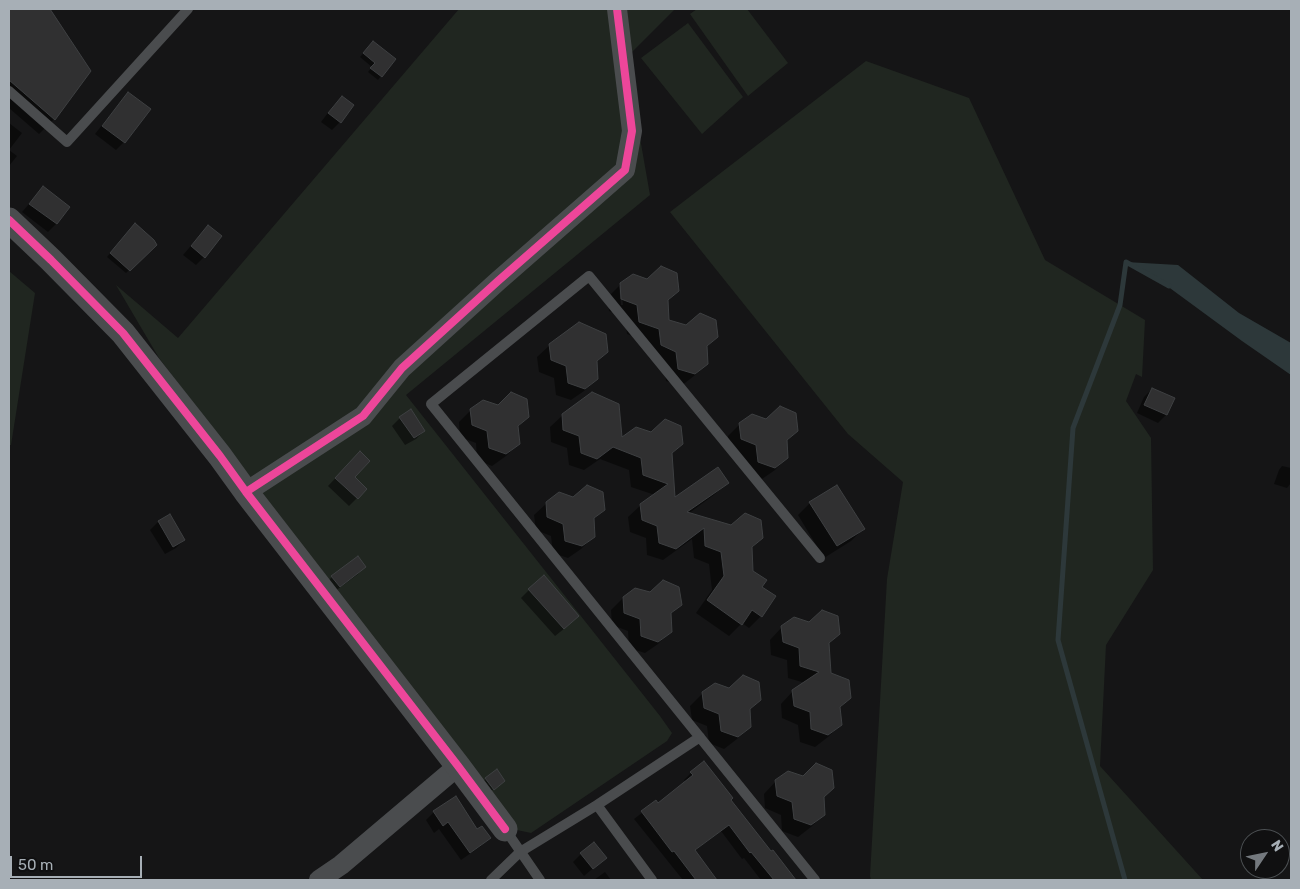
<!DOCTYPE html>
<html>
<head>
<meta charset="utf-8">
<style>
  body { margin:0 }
  #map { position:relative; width:1300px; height:889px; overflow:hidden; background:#151516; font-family:Rubik,sans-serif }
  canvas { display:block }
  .frame { position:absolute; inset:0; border:10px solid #a7afb6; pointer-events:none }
  .north { position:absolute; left:1240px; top:829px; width:50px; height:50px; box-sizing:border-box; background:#101011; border:1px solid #4c5053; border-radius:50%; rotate:56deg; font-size:14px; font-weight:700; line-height:20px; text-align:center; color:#a7afb6 }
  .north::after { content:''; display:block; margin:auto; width:18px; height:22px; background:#74797e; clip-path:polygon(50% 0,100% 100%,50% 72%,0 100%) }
  .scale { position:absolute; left:10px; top:856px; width:132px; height:22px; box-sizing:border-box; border:2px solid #a7afb6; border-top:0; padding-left:6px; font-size:15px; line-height:18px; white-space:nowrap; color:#a7afb6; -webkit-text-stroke:4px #101011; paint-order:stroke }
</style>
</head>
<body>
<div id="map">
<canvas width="1300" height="889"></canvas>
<div class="frame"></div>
<div class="north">N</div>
<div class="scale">50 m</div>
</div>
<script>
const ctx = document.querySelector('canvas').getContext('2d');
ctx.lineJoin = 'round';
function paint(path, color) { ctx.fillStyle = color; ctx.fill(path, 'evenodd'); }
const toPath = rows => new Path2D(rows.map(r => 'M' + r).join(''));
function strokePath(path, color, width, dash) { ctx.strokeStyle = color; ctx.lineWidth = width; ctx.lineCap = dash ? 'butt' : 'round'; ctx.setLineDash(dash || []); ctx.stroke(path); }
paint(toPath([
  [459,9,675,9,626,58,650,195,406,395,660,716,672,733,667,741,531,833,517,830,159,358,116,285,178,338],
  [697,9,747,9,788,63,748,96,690,14],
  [688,23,743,97,702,134,641,58],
  [866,61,969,98,1045,260,1145,320,1142,377,1136,374,1126,401,1151,438,1153,570,1106,645,1100,766,1203,880,871,880,870,876,887,579,903,482,848,434,670,212],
  [9,271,35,293,11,445,9,445]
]), '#202620');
paint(toPath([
  [1126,262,1178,265,1239,313,1291,343,1291,375,1242,341,1163,283]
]), '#2d383a');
paint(toPath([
  [9,9,47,9,50,11,89,71,54,119,39,134,9,108],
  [373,43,381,76,378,80,368,72,372,67,360,57],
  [129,93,149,109,124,142,116,150,95,134,121,101],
  [342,97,340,122,332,130,321,122,334,105],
  [9,123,22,133,9,150],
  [9,150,17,156,9,166],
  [43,188,68,207,56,224,48,232,22,212],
  [208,226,220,236,204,257,196,265,183,255],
  [131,229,155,245,126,273,107,257],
  [621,284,677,291,667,302,668,320,717,337,706,348,707,364,694,376,681,386,666,381,664,364,649,358,647,341,627,334,625,317,609,311,608,297],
  [619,286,621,286,623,305,621,305],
  [550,345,607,352,596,363,597,379,584,391,571,400,556,395,554,378,539,372,537,357],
  [1152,389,1173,398,1166,415,1158,423,1137,413,1144,397],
  [471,410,528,417,517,428,518,444,506,456,492,466,477,460,476,443,460,437,459,422],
  [563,415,621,439,682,444,671,454,674,500,727,482,715,494,688,514,762,538,751,549,752,572,761,587,761,616,749,628,742,623,729,636,696,613,712,590,709,564,694,558,692,539,663,560,647,555,646,538,630,532,628,517,641,505,655,495,631,487,629,470,600,459,584,470,569,465,567,448,551,442,550,427],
  [400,418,424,431,416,439,405,445,392,426],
  [740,424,797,431,786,441,787,457,775,470,762,479,746,474,744,457,729,451,728,436],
  [352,461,353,477,366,489,349,506,328,486],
  [1282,466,1291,468,1291,483,1287,488,1274,484,1279,470],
  [547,503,603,509,593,520,594,536,581,549,568,558,553,553,551,536,536,530,534,515],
  [810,503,863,529,851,541,824,558,798,515],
  [170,515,184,540,176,548,165,554,150,530,158,522],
  [364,567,357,575,331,594,324,585,332,577],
  [529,590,570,624,555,636,521,598],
  [623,598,680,604,670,615,670,631,658,644,645,653,629,648,628,631,612,625,611,610],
  [782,627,839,634,828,645,830,673,850,698,839,709,840,725,828,737,815,747,800,742,798,725,782,718,781,704,793,691,805,683,788,678,787,660,771,655,770,640],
  [703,693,760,700,749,710,750,727,737,739,724,749,709,743,707,726,692,720,690,706],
  [496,771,500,785,489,792,482,782],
  [691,773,730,800,771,853,773,852,795,880,761,880,744,858,742,859,721,831,694,851,716,880,683,880,634,819,656,802,658,805,686,783,684,780],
  [776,781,833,788,822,799,823,815,811,827,798,837,782,831,781,815,765,808,764,794],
  [434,812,477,830,489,838,481,846,461,860,439,829,434,833,426,820],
  [581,854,605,858,584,876,573,862],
  [605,872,611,880,594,880]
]), '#0007');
strokePath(toPath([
  [1125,880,1058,640,1073,428,1120,305,1126,262,1169,286]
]), '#2d383a', 5);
const building = toPath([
  [9,9,50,9,91,71,55,120,9,80,9,9],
  [373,41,396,59,382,77,370,68,375,63,363,53,373,41],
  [128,92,151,109,125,143,102,126,128,92],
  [342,96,354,105,341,123,328,113,342,96],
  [43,186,70,207,57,224,29,204,43,186],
  [135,223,154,240,157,245,130,271,110,253,135,223],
  [208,225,222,236,205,258,191,246,208,225],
  [661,266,677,273,679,291,668,300,669,320,686,325,700,313,716,320,718,337,707,346,708,364,695,374,678,369,676,352,661,345,659,329,639,322,637,305,621,299,620,283,633,274,647,279,661,266],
  [579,322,606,334,608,352,597,361,598,379,585,389,568,383,566,366,551,360,549,344,579,322],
  [1152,388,1175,398,1167,415,1144,405,1152,388],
  [511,392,527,399,529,417,518,426,520,444,506,454,489,448,487,431,472,425,470,409,483,400,498,405,511,392],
  [592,392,619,404,622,437,636,427,651,432,665,419,681,426,683,444,672,453,675,497,718,467,729,483,687,512,731,525,745,513,761,520,763,538,752,547,753,571,767,580,762,587,776,596,762,617,752,610,742,625,707,600,724,576,721,552,705,546,704,528,676,549,659,543,657,526,642,520,640,504,668,484,643,475,641,458,613,447,597,459,581,453,579,436,563,430,562,414,592,392],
  [780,406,796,413,798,431,787,440,788,458,775,468,758,462,756,445,741,439,739,423,752,414,766,419,780,406],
  [411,409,425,431,414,438,399,417,411,409],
  [360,451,370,461,355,477,367,489,358,499,335,478,360,451],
  [587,485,603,492,605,510,594,518,595,537,582,546,565,541,563,524,547,517,546,502,559,492,573,497,587,485],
  [837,485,865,529,837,546,809,502,837,485],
  [170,514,185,540,173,547,158,521,170,514],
  [358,556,366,567,340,587,331,576,358,556],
  [544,575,579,616,564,629,528,589,544,575],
  [663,580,679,587,682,605,671,613,672,632,658,642,641,636,640,619,624,613,623,597,635,588,650,592,663,580],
  [822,610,838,616,840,634,829,643,831,673,849,680,851,698,840,707,842,725,828,735,811,729,810,712,794,706,792,690,819,672,800,666,799,648,783,642,781,626,794,617,809,622,822,610],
  [743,675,759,682,761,700,750,709,751,727,738,737,721,731,719,714,704,708,702,692,715,683,729,688,743,675],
  [704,761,733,798,731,800,771,851,773,850,796,880,774,880,751,852,750,853,729,825,695,850,717,880,696,880,674,851,672,852,641,811,656,800,658,803,693,775,690,772,704,761],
  [816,763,832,770,834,788,824,797,825,815,811,825,794,819,792,802,777,796,775,780,788,771,803,776,816,763],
  [497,769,505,781,494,790,485,778,497,769],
  [456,796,477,829,482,826,491,838,470,853,448,822,443,826,433,811,456,796],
  [594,842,607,858,593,869,580,853,594,842]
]);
paint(building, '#303031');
strokePath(building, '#3e4042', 1);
strokePath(toPath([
  [9,91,67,142,188,9],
  [597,805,652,880],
  [505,829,540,880],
  [491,880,520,852,597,805,700,737],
  [815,880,431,404,589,276,820,558]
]), '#4a4c4e', 10);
strokePath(toPath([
  [246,492,363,416,402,368,498,281,625,170,632,131,617,9],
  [319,880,341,865,458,766]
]), '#4a4c4e', 20);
strokePath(toPath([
  [9,220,51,260,123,333,220,456,246,492,458,766,505,829]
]), '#4a4c4e', 25);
strokePath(toPath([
  [9,220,51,260,123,333,220,456,246,492,458,766,505,829],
  [246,492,363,416,402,368,498,281,625,170,632,131,617,9]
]), '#ed469a', 8);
</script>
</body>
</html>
